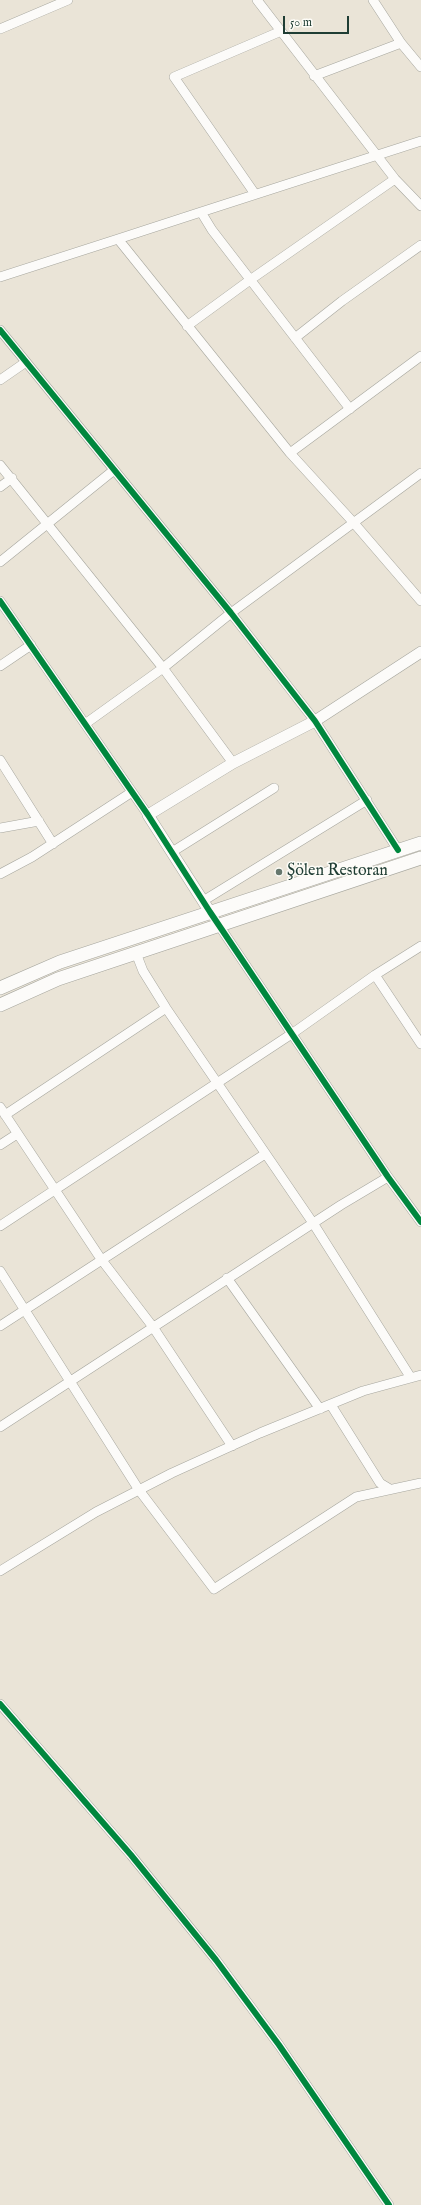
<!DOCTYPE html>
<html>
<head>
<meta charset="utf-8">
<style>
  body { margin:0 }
  #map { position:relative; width:421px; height:2205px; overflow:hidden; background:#eae4d7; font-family:"IM FELL English",serif }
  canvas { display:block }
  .scale { position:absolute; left:283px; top:16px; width:66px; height:18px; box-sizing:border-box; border:2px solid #1f3d34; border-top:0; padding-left:5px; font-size:12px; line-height:14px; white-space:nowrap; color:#1f3d34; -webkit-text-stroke:3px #fdfcf7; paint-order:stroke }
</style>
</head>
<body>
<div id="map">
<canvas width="421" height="2205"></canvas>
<div class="scale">50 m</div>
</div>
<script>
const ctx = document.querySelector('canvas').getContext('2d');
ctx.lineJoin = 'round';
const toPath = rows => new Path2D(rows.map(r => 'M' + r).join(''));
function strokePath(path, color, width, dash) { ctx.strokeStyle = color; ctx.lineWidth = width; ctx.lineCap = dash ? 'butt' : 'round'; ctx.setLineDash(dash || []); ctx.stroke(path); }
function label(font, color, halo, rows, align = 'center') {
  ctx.font = font + ' "IM FELL English",serif'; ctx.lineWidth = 3; ctx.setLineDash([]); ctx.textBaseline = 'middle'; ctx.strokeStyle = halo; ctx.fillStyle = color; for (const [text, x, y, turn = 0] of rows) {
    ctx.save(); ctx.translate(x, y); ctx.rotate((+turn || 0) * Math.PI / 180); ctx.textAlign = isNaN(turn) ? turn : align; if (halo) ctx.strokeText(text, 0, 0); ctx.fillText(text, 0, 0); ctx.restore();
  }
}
const minor = toPath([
  [257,0,395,179,421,206],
  [373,0,401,43,421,67],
  [0,29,68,0],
  [314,76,401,43],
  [255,194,174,77,279,32],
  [118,239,201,212],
  [0,277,118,239,290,453,353,522,421,601],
  [187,326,250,280,395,179],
  [0,330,231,613,315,721,398,850],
  [295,338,342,301,421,245],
  [0,380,26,362],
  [350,409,212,230,201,212,421,141],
  [290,453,421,356],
  [0,465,163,668,233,763],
  [0,487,12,478],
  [0,562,114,470],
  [0,601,148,815],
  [0,666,31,645],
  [85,724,163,668,231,613,421,473],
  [0,760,53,844],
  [0,828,39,821],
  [172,852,274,788],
  [0,874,32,857,132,792],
  [203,901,367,800],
  [210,912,388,1177,421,1222],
  [136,953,143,971,166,1008,313,1223,411,1378],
  [375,975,421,1044],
  [0,1107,101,1259,153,1327,232,1446],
  [5,1115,166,1008],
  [0,1145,17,1134],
  [0,1226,293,1033,375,975,421,946],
  [0,1271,139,1490,214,1589,356,1497,421,1483],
  [227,1278,320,1409],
  [0,1326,265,1154],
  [331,1405,380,1483,390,1489],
  [0,1427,341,1205,388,1177],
  [0,1571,96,1512,172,1473,260,1433,363,1391,421,1375],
  [0,1704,131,1855,216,1960,279,2045,389,2205]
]);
const tertiary = toPath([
  [210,912,148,815,233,763,315,721,421,652]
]);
const secondary = toPath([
  [0,988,60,962,421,843],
  [0,1005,58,979,421,858]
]);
strokePath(minor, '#a6a69e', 10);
strokePath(tertiary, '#a6a69e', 12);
strokePath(secondary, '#a6a69e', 14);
strokePath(minor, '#fcfbf9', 9);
strokePath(tertiary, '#fcfbf9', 11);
strokePath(secondary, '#fcfbf9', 13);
strokePath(toPath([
  [0,330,231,613,315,721,398,850],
  [0,601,148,815,210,912,388,1177,421,1222],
  [0,1704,131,1855,216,1960,279,2045,389,2205]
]), '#00873e', 6);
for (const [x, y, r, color] of [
  [279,872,4,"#66776d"]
]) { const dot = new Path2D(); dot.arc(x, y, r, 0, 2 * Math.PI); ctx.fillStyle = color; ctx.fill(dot); strokePath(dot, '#fdfcf7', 1.5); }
label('16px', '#1f3d34', '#fdfcf7', [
  ["Şölen Restoran",287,872]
], 'left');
</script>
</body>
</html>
